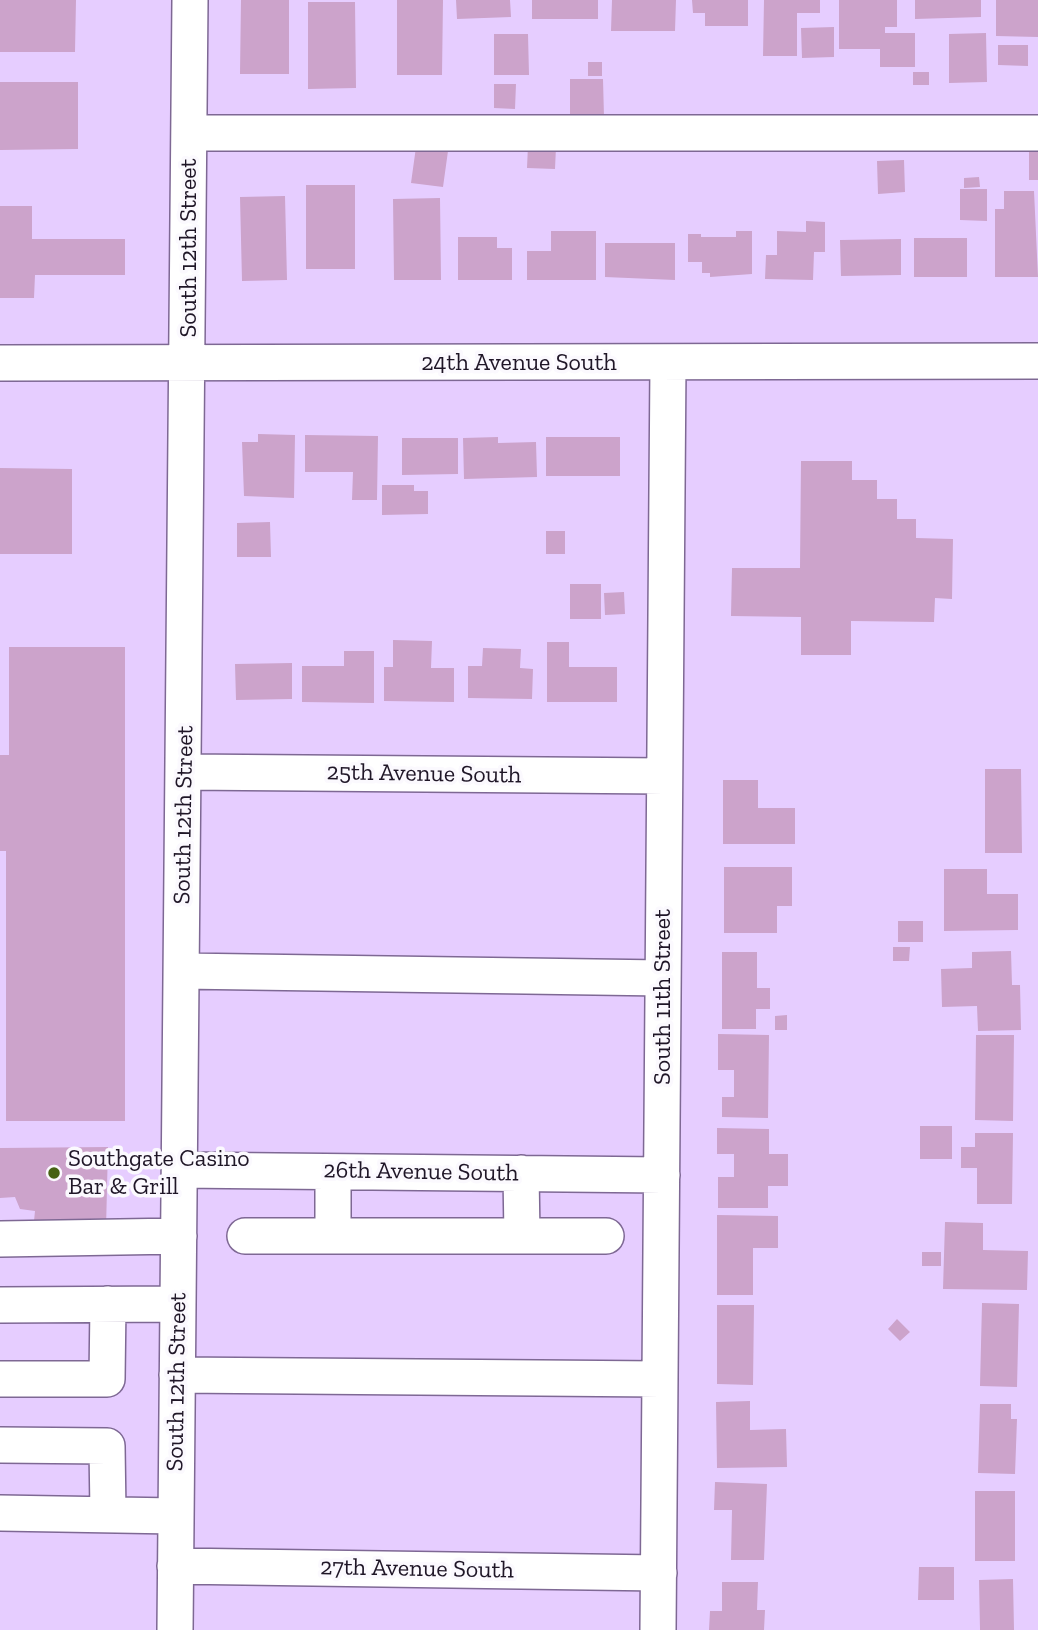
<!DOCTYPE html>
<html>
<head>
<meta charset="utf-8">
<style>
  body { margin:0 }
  canvas { display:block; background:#e6cdff }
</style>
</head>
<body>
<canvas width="1038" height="1630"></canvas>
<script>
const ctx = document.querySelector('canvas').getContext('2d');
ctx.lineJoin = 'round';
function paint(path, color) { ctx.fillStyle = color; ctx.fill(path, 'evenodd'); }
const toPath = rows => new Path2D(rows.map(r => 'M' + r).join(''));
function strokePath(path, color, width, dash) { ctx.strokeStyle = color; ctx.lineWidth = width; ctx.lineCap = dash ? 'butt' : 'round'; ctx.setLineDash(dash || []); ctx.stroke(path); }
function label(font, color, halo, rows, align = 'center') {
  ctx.font = font + ' "Zilla Slab",serif'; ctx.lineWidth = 7; ctx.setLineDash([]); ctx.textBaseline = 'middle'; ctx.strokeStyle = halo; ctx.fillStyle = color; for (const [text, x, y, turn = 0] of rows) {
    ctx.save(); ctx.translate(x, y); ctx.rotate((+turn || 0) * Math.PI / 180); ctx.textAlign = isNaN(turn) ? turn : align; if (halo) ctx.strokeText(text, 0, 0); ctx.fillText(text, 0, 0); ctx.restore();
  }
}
paint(toPath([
  [0,0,76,0,75,52,0,52],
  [241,0,289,0,289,74,240,74],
  [397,0,443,0,442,75,397,75],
  [456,0,510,0,511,17,457,19],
  [532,0,598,0,598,19,532,19],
  [612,0,676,0,675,31,611,31],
  [692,0,748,0,748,26,705,26,705,13,693,13],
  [764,0,820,0,820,13,797,13,797,56,763,56],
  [839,0,897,0,897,27,885,27,885,33,915,33,915,67,880,67,880,49,839,49],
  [915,0,981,0,981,17,915,19],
  [996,0,1038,0,1038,37,996,36],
  [308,2,355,2,356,88,308,89],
  [834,27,834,57,802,58,801,28],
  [986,33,987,82,949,83,949,34],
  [494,34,528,34,529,75,494,75],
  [998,45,1028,45,1028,66,998,65],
  [588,62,602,62,602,76,588,76],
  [913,72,929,72,929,85,913,85],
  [570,79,603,79,604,117,570,118],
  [0,82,78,82,78,149,0,150],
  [494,84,516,84,515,109,494,108],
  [1029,141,1038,141,1038,180,1029,180],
  [528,145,556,147,555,169,527,168],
  [416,147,448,151,443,187,411,183],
  [904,160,905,192,878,194,877,161],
  [979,177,980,187,964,188,964,178],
  [306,185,355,185,355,269,306,269],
  [960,189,987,189,987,221,960,220],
  [1004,191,1034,191,1038,277,995,277,995,209,1004,209],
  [285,196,287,280,242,281,240,197],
  [440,198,441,280,394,280,393,199],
  [0,206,32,206,32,239,125,239,125,275,35,275,34,298,0,298],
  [806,221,825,222,825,252,814,252,813,280,765,279,766,255,777,255,777,231,806,232],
  [551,231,596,231,596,280,527,280,527,251,551,251],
  [736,231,752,231,752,274,710,277,710,273,702,273,702,262,688,262,688,234,701,234,701,237,736,237],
  [458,237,497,237,497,248,512,248,512,280,458,280],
  [914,238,967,238,967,277,914,277],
  [901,239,901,275,841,276,840,240],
  [605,243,675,243,675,280,605,277],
  [258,434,295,435,294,498,244,496,242,442,258,442],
  [305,435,378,436,377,500,352,500,353,472,305,472],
  [498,437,498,443,536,442,537,477,464,479,463,438],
  [546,437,620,437,620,476,546,476],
  [402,438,458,438,458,474,402,475],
  [801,461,852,461,852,480,877,480,877,499,897,499,897,519,916,519,916,538,953,539,952,599,935,598,934,622,851,621,851,655,801,655,801,617,731,616,732,568,800,568],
  [0,468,72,469,72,554,0,554],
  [382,485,414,485,414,491,428,491,428,514,382,515],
  [270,522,271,557,237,557,237,523],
  [546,531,565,531,565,554,546,554],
  [570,584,601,584,601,619,570,619],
  [624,592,625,614,605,615,604,593],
  [393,640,432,641,431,668,454,668,454,702,384,701,384,667,393,667],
  [547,642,569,642,569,667,617,667,617,702,547,702],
  [9,647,125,647,125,1121,6,1121,6,851,0,851,0,755,9,755],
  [483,648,521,649,520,668,533,669,532,699,468,698,468,666,482,666],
  [344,651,374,651,374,703,302,702,302,666,344,666],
  [292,663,292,699,236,700,235,664],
  [985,769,1021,769,1022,853,985,853],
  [723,780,758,780,758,808,795,808,795,844,723,844],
  [724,867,792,867,792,906,777,906,777,933,724,933],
  [944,869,987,869,987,894,1018,894,1018,930,944,931],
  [898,921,923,921,923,942,898,942],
  [893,947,910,947,909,961,893,961],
  [1011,951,1012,985,1020,985,1021,1030,978,1031,977,1006,942,1007,941,969,972,968,972,952],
  [722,952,757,952,757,988,770,988,770,1009,756,1009,756,1029,722,1029],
  [787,1015,787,1030,775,1030,775,1016],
  [718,1034,769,1035,768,1118,722,1117,722,1097,734,1097,734,1070,718,1070],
  [976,1035,1014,1035,1013,1121,975,1120],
  [920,1126,952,1126,952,1159,920,1159],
  [717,1128,769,1129,769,1154,788,1154,788,1186,768,1186,768,1208,718,1208,718,1177,734,1177,734,1154,717,1154],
  [975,1133,1013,1133,1012,1204,977,1204,977,1168,961,1168,961,1147,975,1147],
  [108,1147,106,1229,33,1231,35,1211,20,1209,15,1197,0,1198,0,1148],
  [717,1215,778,1216,778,1248,753,1248,753,1295,717,1295],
  [945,1222,983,1223,983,1250,1028,1251,1027,1290,943,1289],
  [922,1252,941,1252,941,1266,922,1266],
  [982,1303,1019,1304,1017,1387,980,1386],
  [717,1305,754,1305,753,1385,717,1384],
  [897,1319,910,1332,900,1341,888,1329],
  [750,1401,750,1430,786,1429,787,1467,717,1468,716,1402],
  [980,1404,1011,1404,1011,1419,1017,1419,1015,1474,978,1473],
  [715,1482,767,1484,764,1560,731,1560,732,1510,714,1510],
  [975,1491,1015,1491,1015,1561,975,1561],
  [919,1567,954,1567,954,1600,918,1600],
  [1013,1579,1014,1630,980,1630,979,1580],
  [722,1582,758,1582,757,1610,765,1610,764,1630,709,1630,710,1611,722,1611]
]), '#cca3cb');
const minor = toPath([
  [189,133,1038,133],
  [0,363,1038,361],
  [185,772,664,776],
  [182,971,663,978],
  [180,1170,662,1175],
  [333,1172,333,1236],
  [521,1173,522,1236],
  [245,1236,606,1236],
  [0,1239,179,1236],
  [0,1305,178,1304],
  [177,1375,660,1379],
  [0,1379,107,1379,108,1304],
  [0,1445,107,1446,108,1513],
  [0,1513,175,1516],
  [175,1566,659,1573],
  [175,1630,190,0],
  [658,1630,668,363]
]);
strokePath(minor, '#7e6894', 38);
strokePath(minor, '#fff', 35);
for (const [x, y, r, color] of [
  [54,1173,7,"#476213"]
]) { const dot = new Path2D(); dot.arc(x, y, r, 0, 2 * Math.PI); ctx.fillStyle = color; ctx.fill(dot); strokePath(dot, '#fbf9fe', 2.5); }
label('24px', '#1f1627', '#fbf9fe', [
  ["South 12th Street",189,248,-90],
  ["24th Avenue South",519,363],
  ["25th Avenue South",424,774,1],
  ["South 12th Street",184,815,-89],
  ["South 11th Street",663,997,-90],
  ["26th Avenue South",421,1172,1],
  ["South 12th Street",177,1382,-89],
  ["27th Avenue South",417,1569,1]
]);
label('24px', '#1f1627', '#fbf9fe', [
  ["Southgate Casino",68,1159],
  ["Bar & Grill",68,1187]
], 'left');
</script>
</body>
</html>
